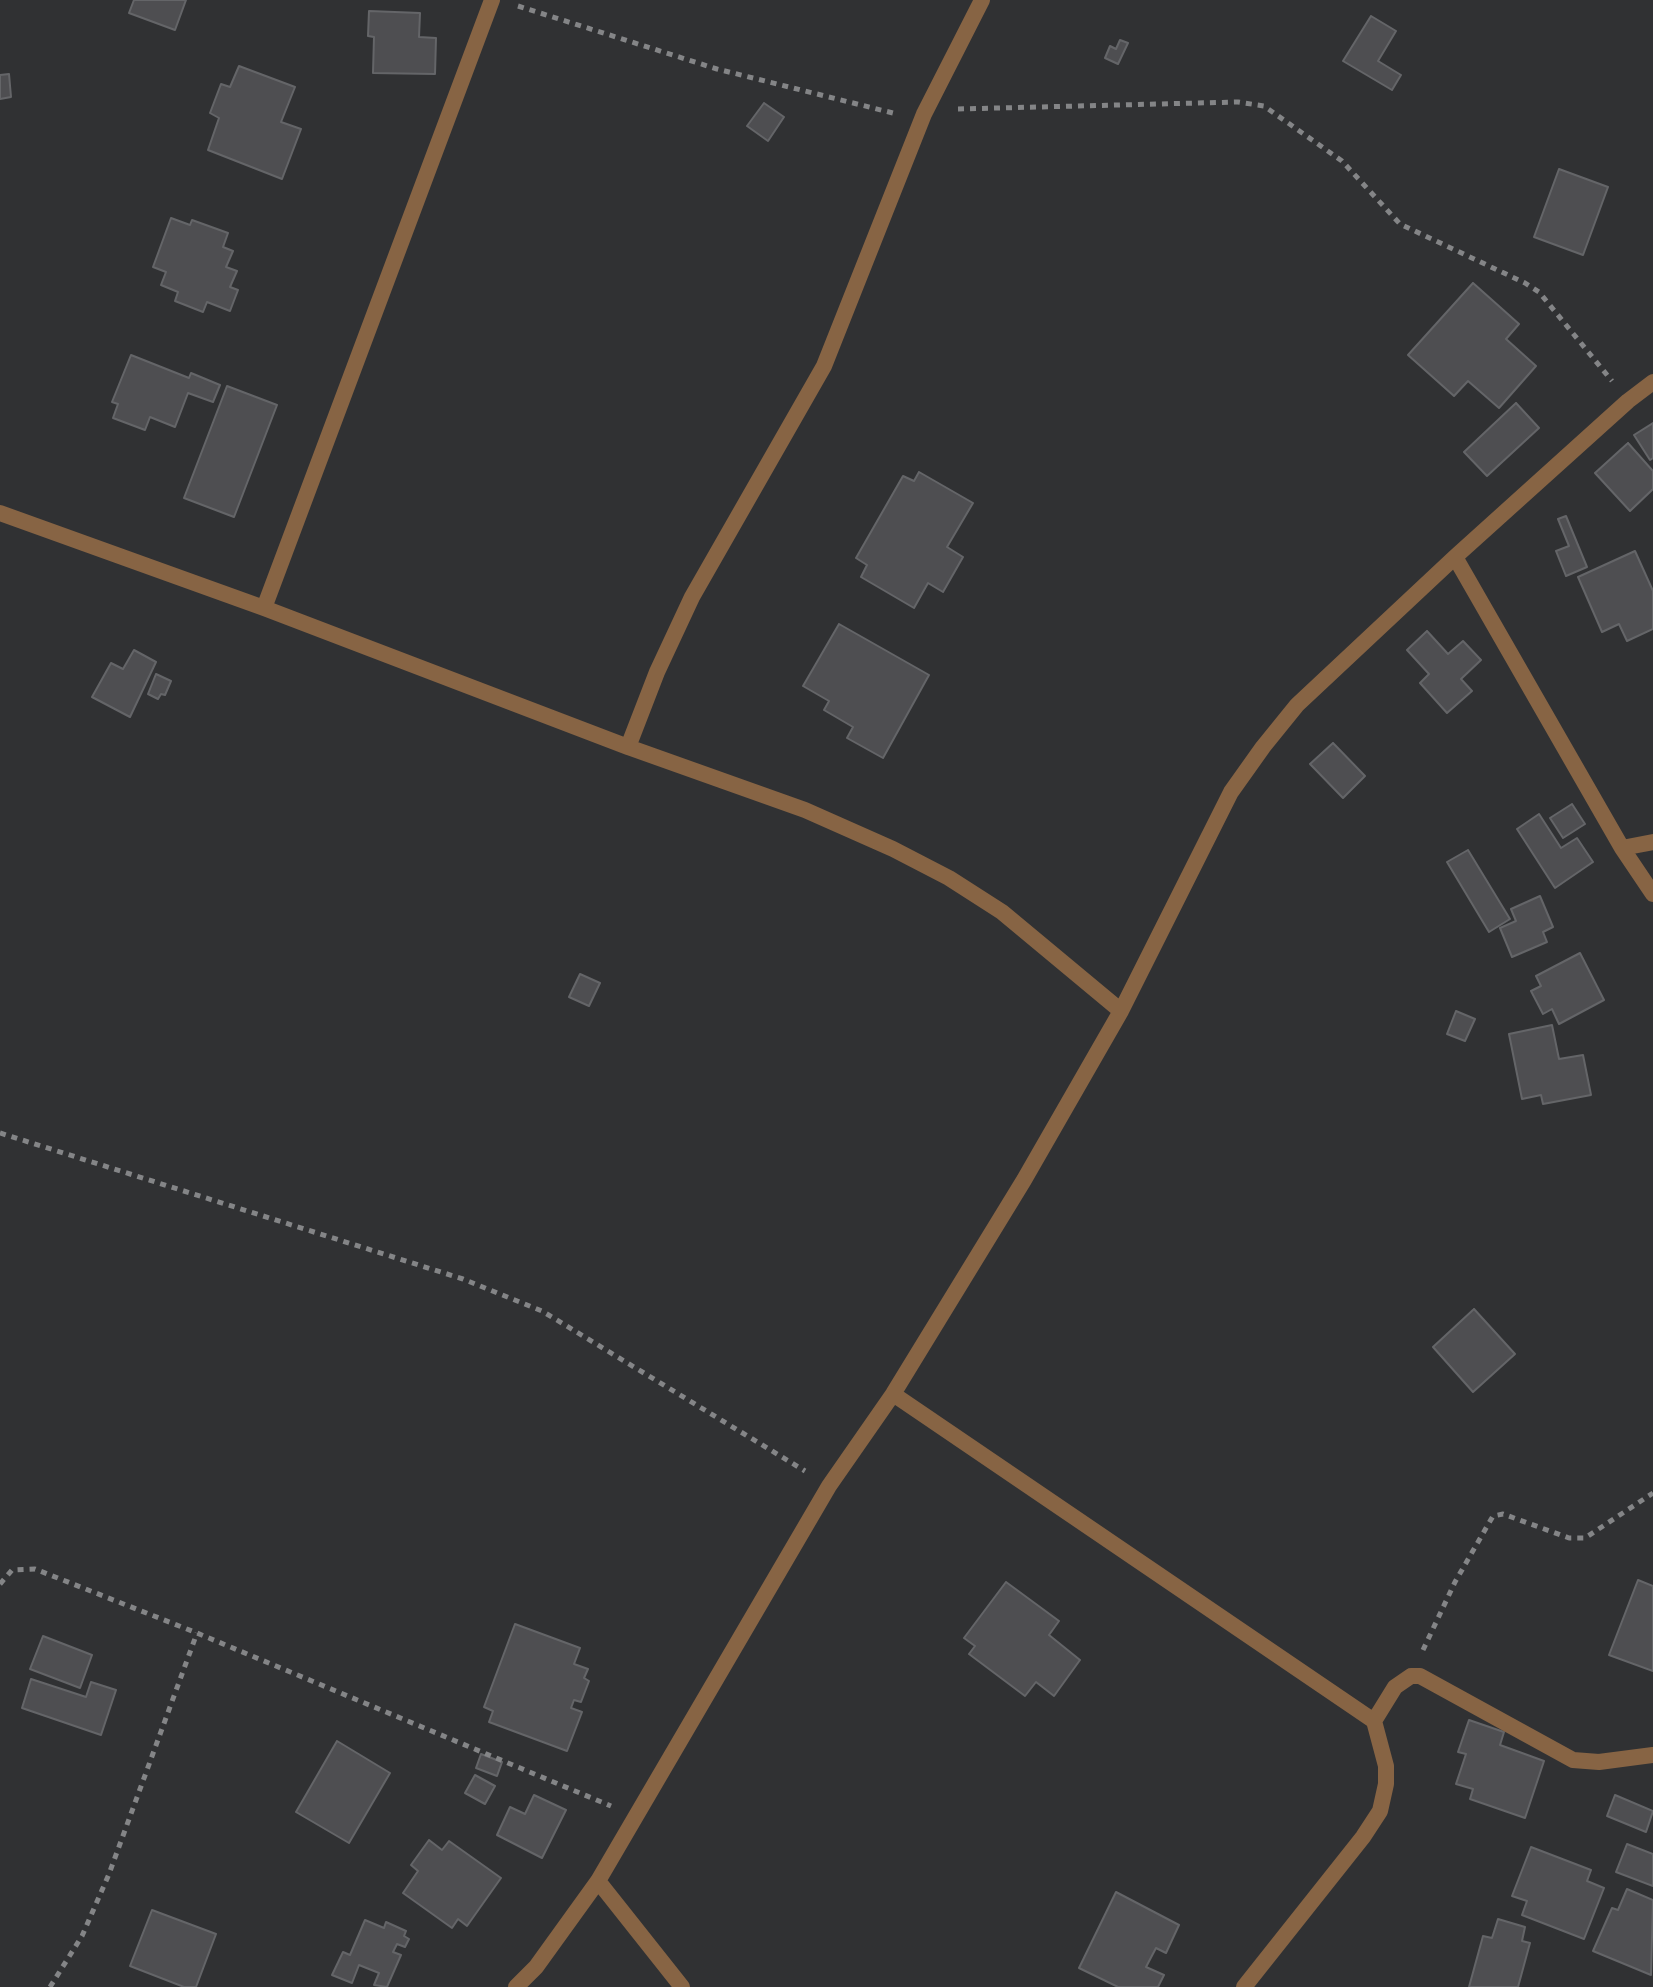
<!DOCTYPE html>
<html>
<head>
<meta charset="utf-8">
<style>
  body { margin:0 }
  canvas { display:block; background:#303133 }
</style>
</head>
<body>
<canvas width="1653" height="1987"></canvas>
<script>
const ctx = document.querySelector('canvas').getContext('2d');
ctx.lineJoin = 'round';
function paint(path, color) { ctx.fillStyle = color; ctx.fill(path, 'evenodd'); }
const toPath = rows => new Path2D(rows.map(r => 'M' + r).join(''));
function strokePath(path, color, width, dash) { ctx.strokeStyle = color; ctx.lineWidth = width; ctx.lineCap = dash ? 'butt' : 'round'; ctx.setLineDash(dash || []); ctx.stroke(path); }
const building = toPath([
  [134,0,186,0,175,30,129,13,134,0],
  [369,11,420,13,419,37,436,38,435,74,373,73,374,37,368,36,369,11],
  [1371,16,1396,31,1378,61,1401,75,1392,90,1343,61,1371,16],
  [1120,40,1128,43,1118,64,1105,58,1110,46,1116,49,1120,40],
  [239,66,295,87,281,122,301,129,282,179,208,150,219,118,210,113,221,84,230,87,239,66],
  [9,74,11,97,0,99,0,75,9,74],
  [764,103,784,117,768,141,747,126,764,103],
  [1559,169,1608,187,1583,255,1534,237,1559,169],
  [171,218,190,225,192,220,228,233,223,247,233,251,226,267,237,271,230,287,238,290,230,311,207,302,203,312,175,301,178,292,161,285,166,272,153,267,171,218],
  [1473,283,1519,324,1506,339,1536,366,1499,408,1468,381,1454,396,1408,355,1473,283],
  [131,355,189,378,191,373,220,385,213,402,188,393,175,427,150,417,145,430,113,418,118,404,112,402,131,355],
  [227,386,277,405,234,517,184,498,227,386],
  [1516,403,1539,428,1487,476,1464,452,1516,403],
  [1653,423,1653,458,1650,460,1634,435,1653,423],
  [1628,443,1653,471,1653,489,1630,511,1595,473,1628,443],
  [919,472,973,503,947,547,963,557,943,592,928,583,914,608,861,577,867,565,856,558,903,476,914,481,919,472],
  [1566,516,1587,567,1566,576,1556,551,1569,546,1558,519,1566,516],
  [1635,551,1653,591,1653,629,1627,641,1619,624,1602,632,1578,577,1635,551],
  [839,624,929,675,883,758,847,738,853,727,824,710,829,701,803,686,839,624],
  [1427,631,1448,654,1463,641,1481,660,1461,679,1472,691,1447,713,1420,683,1429,674,1407,650,1427,631],
  [134,650,156,662,130,717,92,697,111,663,123,669,134,650],
  [156,674,171,681,165,695,161,694,158,699,148,694,156,674],
  [1333,743,1365,776,1343,798,1310,764,1333,743],
  [1572,804,1585,824,1563,838,1550,818,1572,804],
  [1539,814,1561,848,1577,838,1593,862,1555,888,1517,829,1539,814],
  [1468,850,1510,919,1489,932,1447,862,1468,850],
  [1540,896,1553,927,1543,932,1547,942,1512,957,1500,928,1516,921,1511,909,1540,896],
  [1580,953,1604,1000,1559,1024,1552,1009,1543,1014,1531,991,1541,986,1536,976,1580,953],
  [580,974,600,983,589,1006,569,997,580,974],
  [1456,1011,1475,1019,1465,1041,1447,1034,1456,1011],
  [1552,1025,1559,1059,1583,1055,1591,1095,1543,1104,1541,1095,1522,1099,1509,1034,1552,1025],
  [1474,1309,1515,1354,1473,1392,1433,1347,1474,1309],
  [1638,1580,1653,1586,1653,1671,1609,1655,1638,1580],
  [1006,1582,1059,1621,1049,1635,1080,1660,1054,1696,1036,1682,1025,1696,969,1654,975,1646,964,1638,1006,1582],
  [515,1624,580,1648,574,1664,588,1669,584,1678,589,1681,581,1702,574,1700,571,1708,582,1712,567,1751,489,1722,493,1711,484,1707,515,1624],
  [43,1636,92,1655,80,1688,30,1669,43,1636],
  [31,1679,86,1697,91,1682,116,1690,101,1735,22,1708,31,1679],
  [1469,1720,1504,1732,1500,1745,1544,1761,1525,1818,1470,1799,1473,1789,1456,1784,1466,1754,1458,1752,1469,1720],
  [337,1741,390,1773,349,1843,296,1812,337,1741],
  [481,1754,502,1762,497,1776,476,1768,481,1754],
  [475,1775,495,1786,485,1804,465,1793,475,1775],
  [534,1795,566,1810,542,1858,497,1835,510,1807,525,1814,534,1795],
  [1615,1795,1653,1811,1646,1832,1607,1816,1615,1795],
  [429,1840,442,1850,449,1841,501,1878,467,1926,458,1919,452,1928,403,1893,418,1871,411,1865,429,1840],
  [1627,1844,1653,1854,1653,1886,1616,1872,1627,1844],
  [1531,1847,1591,1870,1587,1881,1604,1888,1584,1939,1522,1915,1527,1901,1512,1896,1531,1847],
  [1627,1889,1653,1900,1651,1975,1593,1951,1612,1908,1618,1910,1627,1889],
  [1116,1892,1179,1925,1166,1953,1156,1948,1146,1967,1164,1975,1158,1987,1118,1987,1079,1968,1116,1892],
  [152,1910,216,1934,196,1987,184,1987,130,1966,152,1910],
  [1498,1919,1525,1927,1522,1941,1530,1943,1518,1987,1469,1987,1483,1936,1492,1938,1498,1919],
  [365,1920,384,1928,386,1922,406,1931,404,1936,409,1939,405,1947,397,1944,393,1952,401,1955,387,1987,374,1985,379,1973,359,1965,352,1983,332,1975,343,1952,350,1955,365,1920]
]);
paint(building, '#4e4e51');
strokePath(building, '#646568', 2);
strokePath(toPath([
  [518,6,717,69,897,114],
  [958,109,1238,102,1264,106,1342,161,1400,224,1525,283,1539,292,1612,381],
  [0,1133,463,1279,542,1311,805,1471],
  [0,1584,12,1570,35,1569,197,1633,611,1806],
  [1423,1650,1455,1582,1493,1516,1503,1514,1569,1538,1585,1538,1653,1493],
  [50,1987,82,1936,109,1874,197,1633]
]), '#848587', 5, [6, 6]);
strokePath(toPath([
  [0,513,264,608,628,747,805,810,893,849,949,878,1002,912,1121,1011],
  [1455,557,1622,848,1653,894],
  [264,608,492,0],
  [628,747,657,672,692,597,824,366,924,114,982,0],
  [1622,848,1653,842],
  [893,1394,1374,1721,1386,1766,1386,1784,1380,1811,1363,1837,1244,1987],
  [1374,1721,1395,1687,1411,1676,1420,1676,1573,1760,1599,1762,1653,1755],
  [598,1881,682,1987],
  [516,1987,536,1967,598,1881,829,1486,893,1394,1024,1180,1121,1011,1231,792,1263,747,1297,705,1455,557,1628,401,1653,382]
]), '#876444', 16);
</script>
</body>
</html>
